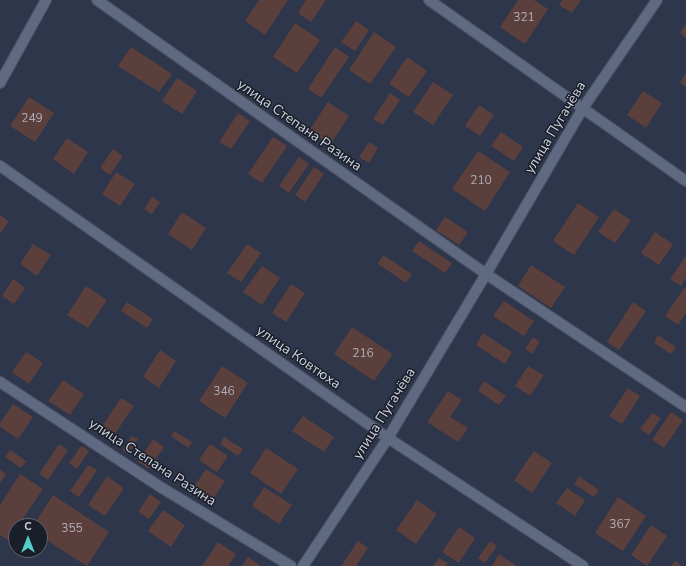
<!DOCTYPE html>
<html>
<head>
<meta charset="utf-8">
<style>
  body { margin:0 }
  #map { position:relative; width:686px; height:566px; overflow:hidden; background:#2e364b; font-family:"Nunito Sans",sans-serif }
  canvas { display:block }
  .north { position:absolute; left:8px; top:518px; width:40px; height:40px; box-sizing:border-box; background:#1a1e28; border:1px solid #616671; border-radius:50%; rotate:0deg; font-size:11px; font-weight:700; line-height:16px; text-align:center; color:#ccd2df }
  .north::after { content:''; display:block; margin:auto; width:14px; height:18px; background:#54cdc6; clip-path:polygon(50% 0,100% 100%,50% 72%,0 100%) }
</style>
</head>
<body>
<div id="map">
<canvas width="686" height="566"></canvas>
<div class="north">С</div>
</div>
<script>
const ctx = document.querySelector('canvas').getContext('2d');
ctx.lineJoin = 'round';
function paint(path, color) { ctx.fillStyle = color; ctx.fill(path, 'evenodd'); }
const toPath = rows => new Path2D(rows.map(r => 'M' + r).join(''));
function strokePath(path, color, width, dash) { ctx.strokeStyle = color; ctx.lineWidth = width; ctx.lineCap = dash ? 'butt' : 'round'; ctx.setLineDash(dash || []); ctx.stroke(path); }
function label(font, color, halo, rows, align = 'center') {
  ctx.font = font + ' "Nunito Sans",sans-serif'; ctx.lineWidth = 3; ctx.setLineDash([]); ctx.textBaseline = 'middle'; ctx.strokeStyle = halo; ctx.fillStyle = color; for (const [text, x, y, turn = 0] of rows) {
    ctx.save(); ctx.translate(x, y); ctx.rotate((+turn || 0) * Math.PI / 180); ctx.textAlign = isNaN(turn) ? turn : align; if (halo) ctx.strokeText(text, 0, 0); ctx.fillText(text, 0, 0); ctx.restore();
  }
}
paint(toPath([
  [259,0,288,0,265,35,245,21],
  [306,0,326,0,311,22,298,13],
  [518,0,534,0,548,9,525,44,500,27],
  [562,0,581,0,572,13,559,5],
  [356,21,369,30,355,51,341,42],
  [295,23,320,40,297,73,273,57],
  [686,24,686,38,680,33],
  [374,32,396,47,370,84,349,70],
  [131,47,172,74,159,92,118,66],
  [335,47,349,57,321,98,308,89],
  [407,57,427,71,409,97,389,84],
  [686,73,686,87,680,83],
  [177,78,197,91,182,114,162,101],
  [433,82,453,95,433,125,413,112],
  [643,91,662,103,646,128,627,115],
  [390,93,400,100,383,125,373,119],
  [29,97,54,113,35,142,10,126],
  [328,102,349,116,330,145,309,131],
  [479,105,494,115,480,136,465,126],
  [238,113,250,121,231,149,219,142],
  [501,132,523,147,514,161,491,146],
  [273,137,287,146,262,183,248,174],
  [67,138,88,152,74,174,53,159],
  [369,142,378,148,369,163,359,157],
  [113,149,123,156,110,175,100,168],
  [478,151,510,172,485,211,452,189],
  [299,157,309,164,289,193,279,186],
  [314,167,324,174,305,202,295,195],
  [116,172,135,184,120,206,102,194],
  [152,197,160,202,152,214,144,209],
  [578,203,599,217,574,255,553,241],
  [614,209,631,220,615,243,598,232],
  [182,212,206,228,192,250,168,234],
  [0,215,9,221,0,234],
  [445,217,468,232,459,245,436,230],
  [655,232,673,244,659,265,641,253],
  [419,241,452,263,445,273,412,251],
  [33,244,51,255,37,276,20,264],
  [247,244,261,253,241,282,227,273],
  [383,255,412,274,406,283,378,264],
  [686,256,686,278,681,286,670,279],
  [531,265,565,287,551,308,518,286],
  [262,266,280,278,262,305,243,292],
  [13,279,25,288,14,304,2,296],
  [291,284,305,293,286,322,272,313],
  [86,286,107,300,88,328,67,315],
  [684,288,686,289,686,313,678,325,665,316],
  [504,301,534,321,524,336,493,316],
  [127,302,153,319,147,328,121,311],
  [633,302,646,311,619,350,607,342],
  [352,327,393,354,374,381,334,354],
  [483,333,512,352,505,364,476,345],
  [658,335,676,347,671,354,654,343],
  [533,337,540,342,532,354,525,349],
  [160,350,176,361,159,388,143,377],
  [26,352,43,363,29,384,12,372],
  [222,366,248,383,225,418,199,401],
  [528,366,544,375,530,396,515,386],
  [63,380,84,394,70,415,48,401],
  [484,381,506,396,499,405,478,391],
  [628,388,640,396,622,424,609,416],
  [448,391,462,400,450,417,468,428,458,442,427,422],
  [121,398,134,406,110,441,98,433],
  [13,404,33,417,18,439,0,427,0,423],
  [671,412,683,420,664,448,652,440],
  [652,413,661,418,649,435,640,429],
  [303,416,334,437,324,452,292,431],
  [174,431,192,442,188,448,171,436],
  [132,436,138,439,128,454,122,450],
  [224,437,243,449,238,456,220,444],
  [153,439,164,447,149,469,138,462],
  [59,444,68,450,48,480,39,474],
  [210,444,228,456,217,472,199,460],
  [81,446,89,451,77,469,69,463],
  [266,448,298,469,281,494,250,473],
  [10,450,26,461,21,468,5,457],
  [534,451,552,463,532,493,514,480],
  [88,465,97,470,79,497,70,491],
  [0,469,6,474,0,483],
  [206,469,225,481,210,504,191,491],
  [20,474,43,489,18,526,16,526,16,528,8,540,0,535,0,505],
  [107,476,124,488,105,516,88,505],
  [579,476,599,490,594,497,574,484],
  [264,487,292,505,279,524,252,506],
  [567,488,585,500,575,516,556,503],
  [150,494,161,502,149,519,138,512],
  [53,495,109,532,87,566,40,536,40,526,33,526],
  [618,497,646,516,623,551,595,533],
  [417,500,437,514,416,544,396,530],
  [163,510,185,525,171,547,148,531],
  [651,525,667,536,647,566,631,555],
  [459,527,475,538,459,563,442,552],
  [358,541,368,548,356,566,341,566],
  [490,541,497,546,485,563,478,558],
  [218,542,236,554,228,566,202,566],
  [499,554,517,566,492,566],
  [248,557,261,566,242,566],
  [439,558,448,563,446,566,433,566],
  [675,561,682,566,671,566]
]), '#5a3f3c');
const street = toPath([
  [97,0,486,274,686,407],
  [429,0,686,181],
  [0,83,46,0],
  [0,166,388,438,583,566],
  [0,382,162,488,291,566],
  [303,566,388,438,486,274,583,108,657,0]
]);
strokePath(street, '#4d5365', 12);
strokePath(street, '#5f6981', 10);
label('12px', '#b0adb6', null, [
  ["321",524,18],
  ["249",32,119],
  ["210",481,181],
  ["216",363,354],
  ["346",224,392],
  ["367",620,525],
  ["355",72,529]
]);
label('14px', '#ccd2df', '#1a1e28', [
  ["улица Степана Разина",299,126,35],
  ["улица Пугачёва",556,128,-59],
  ["улица Ковтюха",298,358,35],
  ["улица Пугачёва",385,414,-58],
  ["улица Степана Разина",152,463,33]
]);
</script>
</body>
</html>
